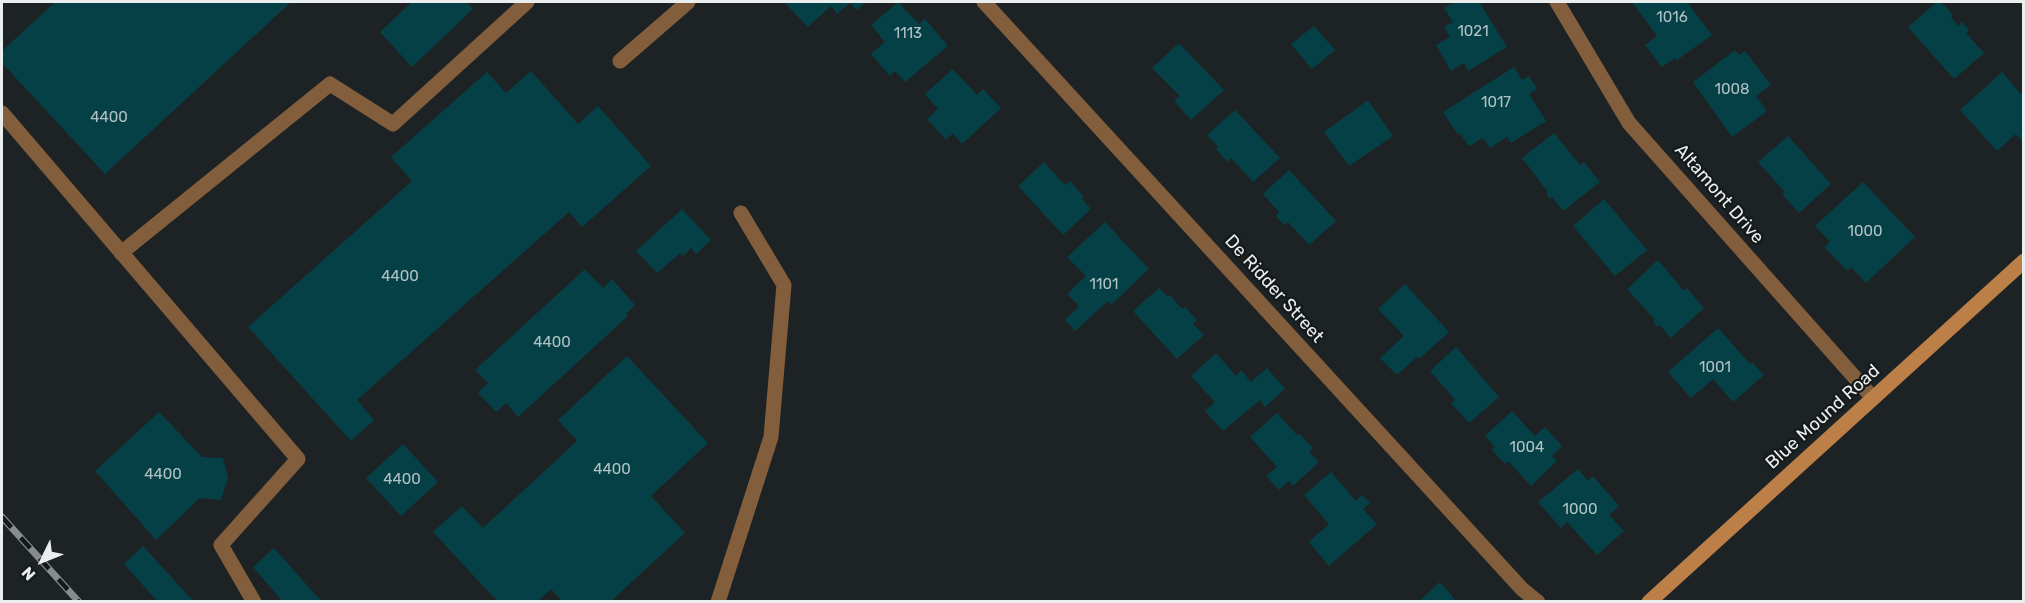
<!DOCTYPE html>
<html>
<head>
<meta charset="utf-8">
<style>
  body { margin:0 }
  #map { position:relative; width:2025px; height:603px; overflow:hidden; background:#1d2324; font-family:Rubik,sans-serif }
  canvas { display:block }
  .frame { position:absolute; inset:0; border:3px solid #eaeeef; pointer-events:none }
  .north { position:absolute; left:12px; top:531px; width:60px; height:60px; -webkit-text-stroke:4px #14191a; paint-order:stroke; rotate:227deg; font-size:16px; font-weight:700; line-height:24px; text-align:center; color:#eaeeef }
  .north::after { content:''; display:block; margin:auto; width:21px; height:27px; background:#eaeeef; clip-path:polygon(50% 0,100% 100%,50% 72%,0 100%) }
</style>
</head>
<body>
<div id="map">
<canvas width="2025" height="603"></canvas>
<div class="frame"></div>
<div class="north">N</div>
</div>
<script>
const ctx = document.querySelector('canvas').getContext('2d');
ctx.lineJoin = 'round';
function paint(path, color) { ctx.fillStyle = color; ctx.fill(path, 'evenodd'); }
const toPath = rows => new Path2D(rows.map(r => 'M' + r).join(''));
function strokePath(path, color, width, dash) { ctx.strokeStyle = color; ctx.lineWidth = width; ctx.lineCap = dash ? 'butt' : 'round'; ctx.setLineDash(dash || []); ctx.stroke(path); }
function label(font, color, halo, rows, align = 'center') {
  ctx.font = font + ' Rubik,sans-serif'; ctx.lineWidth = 4.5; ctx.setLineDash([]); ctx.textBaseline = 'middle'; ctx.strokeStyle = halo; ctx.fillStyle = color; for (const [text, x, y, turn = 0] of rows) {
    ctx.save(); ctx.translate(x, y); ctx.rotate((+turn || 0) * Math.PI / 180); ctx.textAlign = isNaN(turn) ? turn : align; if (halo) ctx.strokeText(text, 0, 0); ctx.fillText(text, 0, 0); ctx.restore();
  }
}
paint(toPath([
  [55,2,291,2,105,174,2,63,2,51],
  [412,2,466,2,473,9,412,67,380,32],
  [784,2,866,2,857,10,850,3,837,14,831,6,808,27],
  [898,2,919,24,925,19,948,46,905,82,895,71,890,76,871,54,885,42,871,25],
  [1455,2,1480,3,1507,47,1468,71,1464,63,1451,71,1436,45,1450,37,1444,27,1453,22,1444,8],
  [1632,2,1687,2,1712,35,1677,60,1675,58,1662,67,1645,45,1657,36],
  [1937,2,1941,2,1953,15,1951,17,1958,26,1962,22,1969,30,1966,33,1984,53,1954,79,1908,27],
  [1314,26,1335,50,1312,69,1291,44],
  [1179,43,1224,90,1191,120,1174,101,1180,96,1152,68],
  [1735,50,1739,55,1745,51,1771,85,1756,96,1767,111,1732,137,1693,82],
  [1514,67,1522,80,1529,76,1537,89,1529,94,1546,121,1511,143,1507,137,1490,148,1483,138,1469,146,1460,133,1458,135,1443,112],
  [953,69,977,95,983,89,1001,108,962,144,953,133,946,140,927,119,938,109,925,94],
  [531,71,578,124,598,106,651,166,582,227,569,212,357,400,374,420,351,441,248,327,412,181,391,157,487,72,506,93],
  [2002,72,2020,93,2024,90,2024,143,2016,134,1997,151,1960,110],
  [1368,100,1393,136,1349,166,1324,132],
  [1235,110,1280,158,1253,182,1231,158,1227,162,1216,149,1218,147,1207,135],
  [1554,133,1580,165,1584,162,1600,182,1563,211,1552,197,1550,199,1546,193,1548,192,1522,158],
  [1788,136,1831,184,1799,213,1782,194,1785,192,1758,162],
  [1044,162,1065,185,1070,181,1084,197,1082,199,1091,209,1063,235,1018,186],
  [1289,170,1336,221,1309,245,1288,222,1284,225,1276,216,1279,212,1263,194],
  [1863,182,1915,237,1866,283,1851,267,1847,271,1824,247,1830,242,1815,226],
  [1604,199,1647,250,1615,276,1573,226],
  [682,209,711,240,696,254,691,248,683,256,680,253,657,273,636,251],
  [1105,222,1149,269,1111,305,1108,301,1075,331,1065,320,1079,306,1067,294,1086,276,1067,257],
  [1658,260,1684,291,1687,288,1704,308,1671,338,1660,325,1657,327,1653,322,1655,320,1627,289],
  [585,269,603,288,612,279,635,305,626,314,628,316,518,417,506,403,496,412,478,393,488,383,475,370],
  [1405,284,1449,332,1419,359,1417,357,1397,375,1380,358,1404,336,1378,309],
  [1159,288,1168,297,1170,295,1182,309,1185,307,1197,320,1193,324,1204,335,1177,359,1133,311],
  [1718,328,1750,364,1752,362,1764,375,1733,402,1713,379,1691,398,1668,372],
  [1456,347,1499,397,1469,423,1451,403,1455,400,1430,371],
  [1216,353,1236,376,1241,370,1251,382,1267,368,1285,389,1265,407,1260,400,1223,431,1205,411,1215,402,1191,376],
  [627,356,708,443,651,496,685,533,610,602,563,602,551,589,537,602,498,602,433,532,462,506,483,528,577,441,558,420],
  [1512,411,1535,436,1545,427,1562,446,1552,456,1557,461,1531,486,1508,461,1505,464,1492,450,1495,447,1485,436],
  [159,412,202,457,223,458,228,478,221,500,200,498,156,540,95,471],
  [1277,413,1297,435,1299,433,1313,448,1309,452,1319,462,1293,486,1289,481,1279,490,1266,476,1277,467,1250,437],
  [403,444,438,482,401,516,366,478],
  [1578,469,1588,481,1593,476,1619,506,1609,515,1624,531,1597,555,1567,522,1561,528,1538,502],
  [1331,472,1356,501,1362,495,1370,503,1363,509,1377,524,1329,566,1309,542,1329,524,1304,495],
  [143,546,194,602,158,602,124,564],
  [274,548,322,602,283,602,253,567],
  [1440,582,1457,602,1418,602]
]), '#064047');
strokePath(toPath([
  [2,113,298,459,221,545,254,602],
  [121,253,330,84,393,124,527,2],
  [718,602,771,437,784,285,741,213]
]), '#835e3c', 15);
strokePath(toPath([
  [984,2,1522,589,1538,602],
  [1557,2,1629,123,1873,398],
  [620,61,688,2]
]), '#835e3c', 15);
strokePath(toPath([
  [1649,602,2024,261]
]), '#bb7f47', 15);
const rail = toPath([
  [2,517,79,602]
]);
strokePath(rail, '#878c8d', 7);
strokePath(rail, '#14191a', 4.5, [14]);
label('15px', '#b1c2c5', null, [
  ["1016",1672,18],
  ["1021",1473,32],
  ["1113",908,34],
  ["1008",1732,90],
  ["1017",1496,103],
  ["4400",109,118],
  ["1000",1865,232],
  ["4400",400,277],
  ["1101",1104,285],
  ["4400",552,343],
  ["1001",1715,368],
  ["1004",1527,448],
  ["4400",612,470],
  ["4400",163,475],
  ["4400",402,480],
  ["1000",1580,510]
]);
label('18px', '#eaeeef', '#14191a', [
  ["Altamont Drive",1719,194,49],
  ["De Ridder Street",1274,289,48],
  ["Blue Mound Road",1823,417,-42]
]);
</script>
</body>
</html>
